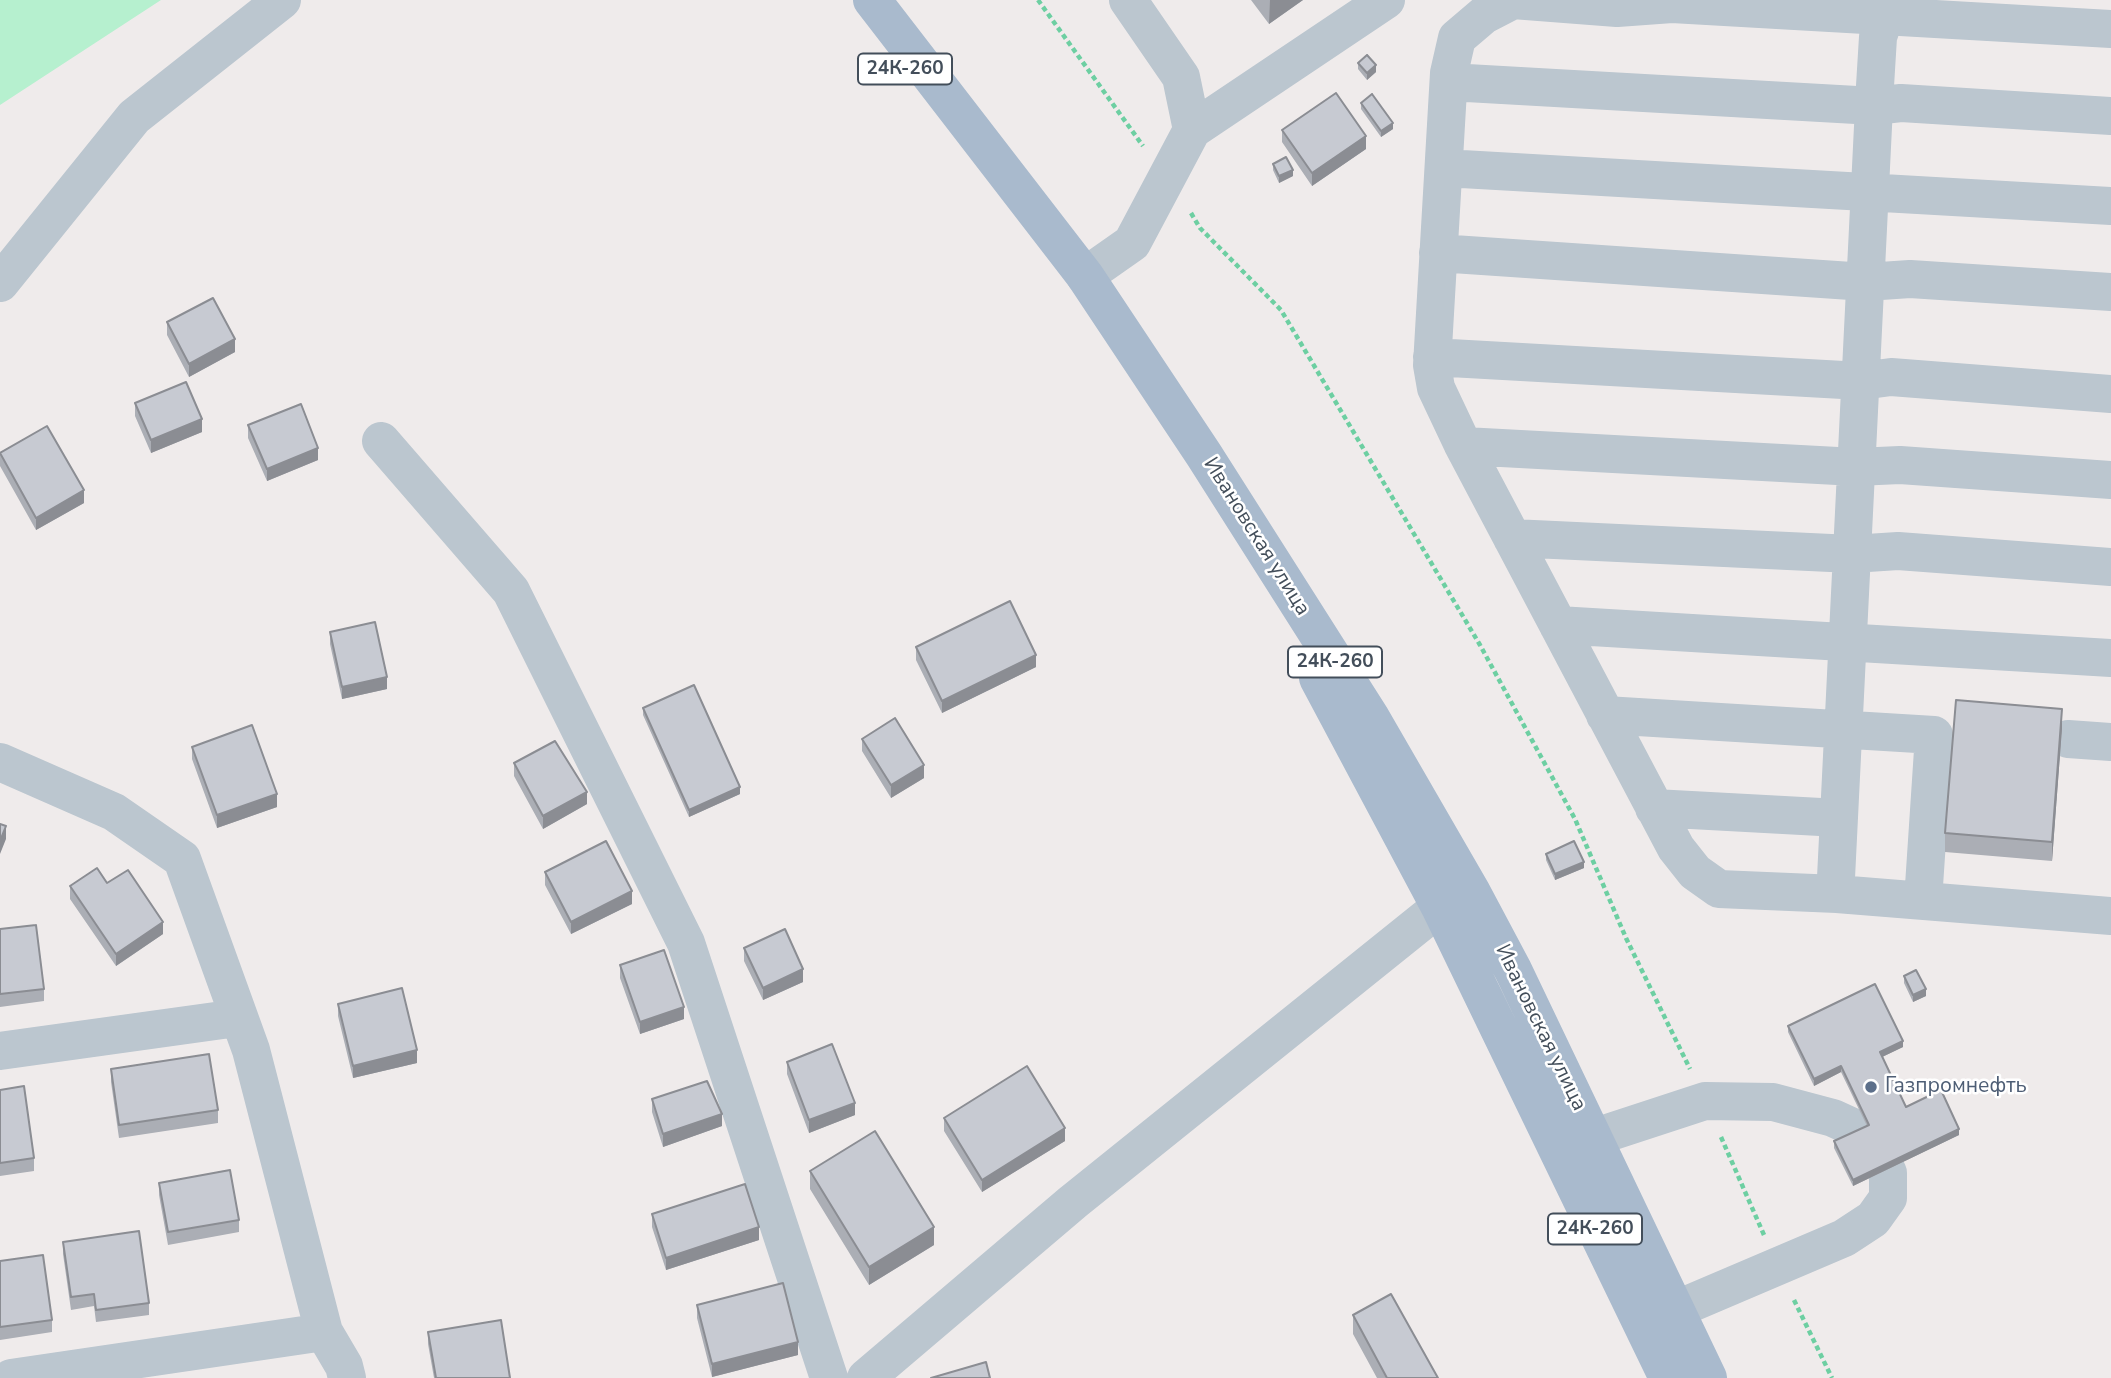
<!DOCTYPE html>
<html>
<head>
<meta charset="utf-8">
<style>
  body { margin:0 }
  canvas { display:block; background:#efebeb }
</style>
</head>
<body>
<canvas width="2111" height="1378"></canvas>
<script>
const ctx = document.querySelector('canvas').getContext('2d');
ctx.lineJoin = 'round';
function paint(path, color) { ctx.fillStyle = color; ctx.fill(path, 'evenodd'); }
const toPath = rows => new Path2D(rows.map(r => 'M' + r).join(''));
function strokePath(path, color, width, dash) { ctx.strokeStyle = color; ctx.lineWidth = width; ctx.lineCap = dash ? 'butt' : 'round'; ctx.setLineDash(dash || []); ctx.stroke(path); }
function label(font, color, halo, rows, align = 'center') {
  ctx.font = font + ' "Nunito Sans",sans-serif'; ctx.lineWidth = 5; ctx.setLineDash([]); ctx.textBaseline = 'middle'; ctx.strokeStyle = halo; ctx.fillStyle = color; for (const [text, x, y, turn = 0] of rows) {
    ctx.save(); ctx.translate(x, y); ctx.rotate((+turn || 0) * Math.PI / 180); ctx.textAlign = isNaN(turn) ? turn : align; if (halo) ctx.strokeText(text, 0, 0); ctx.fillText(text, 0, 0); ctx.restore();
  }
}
paint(toPath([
  [0,0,161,0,0,105]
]), '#b6f0cf');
strokePath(toPath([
  [1038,0,1143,146],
  [1191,213,1200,228,1281,310,1480,645,1575,819,1626,938,1690,1069],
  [1721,1137,1764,1235],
  [1794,1300,1832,1378]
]), '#6dcfa2', 4.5, [5, 3.5]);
strokePath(toPath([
  [2111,29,1672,4,1617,8,1513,0,1484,15,1457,38,1449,73,1432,365,1436,388,1462,443,1676,848,1695,872,1719,889,1837,894,2111,916],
  [1449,82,1874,106,1901,103,2111,116],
  [1192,130,1386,0],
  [1444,168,2111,206],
  [1438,253,1866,282,1910,279,2111,292],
  [1085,276,1132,243,1192,130,1181,77,1128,0],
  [0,283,134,117,282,0],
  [1432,357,1861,381,1891,377,2111,394],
  [381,441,511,591,686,943,829,1378],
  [1464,446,1856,467,1900,465,2111,480],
  [1512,538,1852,554,1898,551,2111,567],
  [1558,625,2111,658],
  [1605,715,1934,735,1923,901],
  [2068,739,2111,742],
  [0,762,114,812,182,859,251,1050,324,1332,344,1366,347,1378],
  [1654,808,1839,818],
  [1837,894,1836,878,1875,86,1878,37,1885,16],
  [0,1051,237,1018],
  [1592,1138,1705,1101,1773,1102,1833,1118,1870,1135,1888,1173,1888,1198,1873,1219,1844,1238,1675,1310],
  [11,1378,324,1332],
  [866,1378,1073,1202,1440,907]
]), '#bbc6cf', 38);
strokePath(toPath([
  [872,0,1085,276,1204,455,1371,718,1471,891,1513,970,1708,1378],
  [1318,678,1440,907,1668,1378]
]), '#a9bacd', 38);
paint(toPath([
  [1251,0,1303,0,1269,24],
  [1358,63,1376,72,1367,80,1358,69],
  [1361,103,1393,129,1381,137,1361,109],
  [1282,130,1366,149,1312,186,1282,142],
  [1273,164,1293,176,1279,183,1273,170],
  [167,322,235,352,189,377,167,335],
  [135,403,202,432,151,453,135,416],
  [248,425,318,460,267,481,248,438],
  [0,453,84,503,36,530,0,466],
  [330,632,387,689,342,699,330,644],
  [916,647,1036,667,942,713,916,660],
  [643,708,740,794,689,817,643,715],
  [2062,728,2052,861,1945,852,1945,833],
  [862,739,924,778,891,798,862,751],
  [192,747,277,807,217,828,192,759],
  [514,763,587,804,543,829,514,776],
  [1546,854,1584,868,1555,880,1546,860],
  [545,872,632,904,571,934,545,885],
  [70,886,163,934,116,966,70,899],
  [0,929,44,989,44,1001,0,1007],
  [744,948,803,982,763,1000,744,961],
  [620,965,684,1019,640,1034,620,978],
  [1904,976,1926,996,1913,1002,1904,983],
  [338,1004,417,1063,353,1078,338,1016],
  [1788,1026,1903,1047,1882,1057,1906,1107,1959,1135,1853,1186,1834,1148,1834,1141,1867,1126,1841,1072,1814,1086,1788,1032],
  [787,1062,855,1115,809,1133,787,1074],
  [111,1069,218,1110,218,1123,119,1138,111,1082],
  [0,1090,34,1158,34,1171,0,1176],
  [652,1099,722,1126,663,1147,652,1112],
  [944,1118,1065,1141,982,1192,944,1131],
  [810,1171,934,1245,869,1285,810,1189],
  [159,1183,239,1220,239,1232,168,1245,159,1195],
  [652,1214,759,1240,666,1270,652,1227],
  [63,1242,149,1303,149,1315,96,1322,94,1306,71,1310,63,1254],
  [0,1261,52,1320,52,1332,0,1340],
  [697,1305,798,1355,712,1377,697,1318],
  [1353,1315,1438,1378,1377,1378,1353,1334],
  [428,1332,510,1378,434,1378,428,1344]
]), '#abaeb5');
paint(toPath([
  [1270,0,1303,0,1269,24],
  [1376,65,1376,72,1367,80,1367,73],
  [1393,123,1393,129,1381,137,1381,131],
  [1366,136,1366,149,1312,186,1312,173],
  [1293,170,1293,176,1279,183,1279,176],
  [235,339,235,352,189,377,189,364],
  [202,419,202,432,151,453,151,440],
  [318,448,318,460,267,481,267,469],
  [84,490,84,503,36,530,36,518],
  [1036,655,1036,667,942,713,942,701],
  [387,677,387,689,342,699,342,687],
  [2062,709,2062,728,2052,861,2052,842],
  [924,765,924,778,891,798,891,785],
  [740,787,740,794,689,817,689,810],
  [587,792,587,804,543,829,543,816],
  [277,794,277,807,217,828,217,815],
  [6,826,6,839,0,854,0,841],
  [1584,862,1584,868,1555,880,1555,874],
  [632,891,632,904,571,934,571,922],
  [163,922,163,934,116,966,116,954],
  [803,969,803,982,763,1000,763,988],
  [1926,989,1926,996,1913,1002,1913,995],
  [684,1007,684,1019,640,1034,640,1022],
  [1903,1041,1903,1047,1880,1058,1880,1052],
  [417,1050,417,1063,353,1078,353,1066],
  [1841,1066,1841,1072,1814,1086,1814,1079],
  [855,1103,855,1115,809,1133,809,1120],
  [722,1114,722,1126,663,1147,663,1134],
  [1065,1128,1065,1141,982,1192,982,1180],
  [1959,1129,1959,1135,1853,1186,1853,1180],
  [759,1227,759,1240,666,1270,666,1258],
  [934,1227,934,1245,869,1285,869,1267],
  [798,1342,798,1355,712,1377,712,1364]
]), '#8b8d93');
const building = toPath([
  [1367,55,1376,65,1367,73,1358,63,1367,55],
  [1336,93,1366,136,1312,173,1282,130,1336,93],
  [1372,94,1393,123,1381,131,1361,103,1372,94],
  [1286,157,1293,170,1279,176,1273,164,1286,157],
  [213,298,235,339,189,364,167,322,213,298],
  [186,382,202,419,151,440,135,403,186,382],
  [301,404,318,448,267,469,248,425,301,404],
  [47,426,84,490,36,518,0,453,47,426],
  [1010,601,1036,655,942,701,916,647,1010,601],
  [375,622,387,677,342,687,330,632,375,622],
  [694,685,740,787,689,810,643,708,694,685],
  [1956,700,2062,709,2052,842,1945,833,1956,700],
  [895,718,924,765,891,785,862,739,895,718],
  [252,725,277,794,217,815,192,747,252,725],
  [555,741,587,792,543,816,514,763,555,741],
  [0,824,6,826,0,841,0,824],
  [606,841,632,891,571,922,545,872,606,841],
  [1574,841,1584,862,1555,874,1546,854,1574,841],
  [97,868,107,883,128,870,163,922,116,954,70,886,97,868],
  [36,925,44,989,0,994,0,929,36,925],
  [785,929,803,969,763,988,744,948,785,929],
  [664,950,684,1007,640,1022,620,965,664,950],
  [1916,970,1926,989,1913,995,1904,976,1916,970],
  [1875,984,1903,1041,1880,1052,1906,1107,1941,1090,1959,1129,1853,1180,1834,1141,1869,1125,1841,1066,1814,1079,1788,1026,1875,984],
  [402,988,417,1050,353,1066,338,1004,402,988],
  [832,1044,855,1103,809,1120,787,1062,832,1044],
  [209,1054,218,1110,119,1125,111,1069,209,1054],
  [1027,1066,1065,1128,982,1180,944,1118,1027,1066],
  [707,1081,722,1114,663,1134,652,1099,707,1081],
  [24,1086,34,1158,0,1163,0,1090,24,1086],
  [875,1131,934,1227,869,1267,810,1171,875,1131],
  [230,1170,239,1220,168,1232,159,1183,230,1170],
  [745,1184,759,1227,666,1258,652,1214,745,1184],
  [139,1231,149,1303,96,1310,94,1294,71,1297,63,1242,139,1231],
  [43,1255,52,1320,0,1327,0,1261,43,1255],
  [783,1283,798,1342,712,1364,697,1305,783,1283],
  [1391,1294,1438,1378,1387,1378,1353,1315,1391,1294],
  [501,1320,510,1378,436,1378,428,1332,501,1320],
  [986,1362,990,1378,931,1378,986,1362]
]);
paint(building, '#c7cad2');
strokePath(building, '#8b8d93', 2);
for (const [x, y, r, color] of [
  [1871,1087,7,"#5c6f8a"]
]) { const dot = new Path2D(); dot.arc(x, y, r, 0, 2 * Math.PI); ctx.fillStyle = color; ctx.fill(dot); strokePath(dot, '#fff', 2.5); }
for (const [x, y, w] of [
  [905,69,94],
  [1335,662,94],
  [1595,1229,94]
]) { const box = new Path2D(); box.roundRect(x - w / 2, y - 15.5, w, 31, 5); ctx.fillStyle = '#fff'; ctx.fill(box); strokePath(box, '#434e5a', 2); }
label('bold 19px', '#434e5a', null, [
  ["24К-260",905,69],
  ["24К-260",1335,662],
  ["24К-260",1595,1229]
]);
label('21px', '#434e5a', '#fff', [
  ["Ивановская улица",1256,537,58],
  ["Ивановская улица",1540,1028,64]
]);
label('21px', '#4e5e75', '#fff', [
  ["Газпромнефть",1885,1087]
], 'left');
</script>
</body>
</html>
